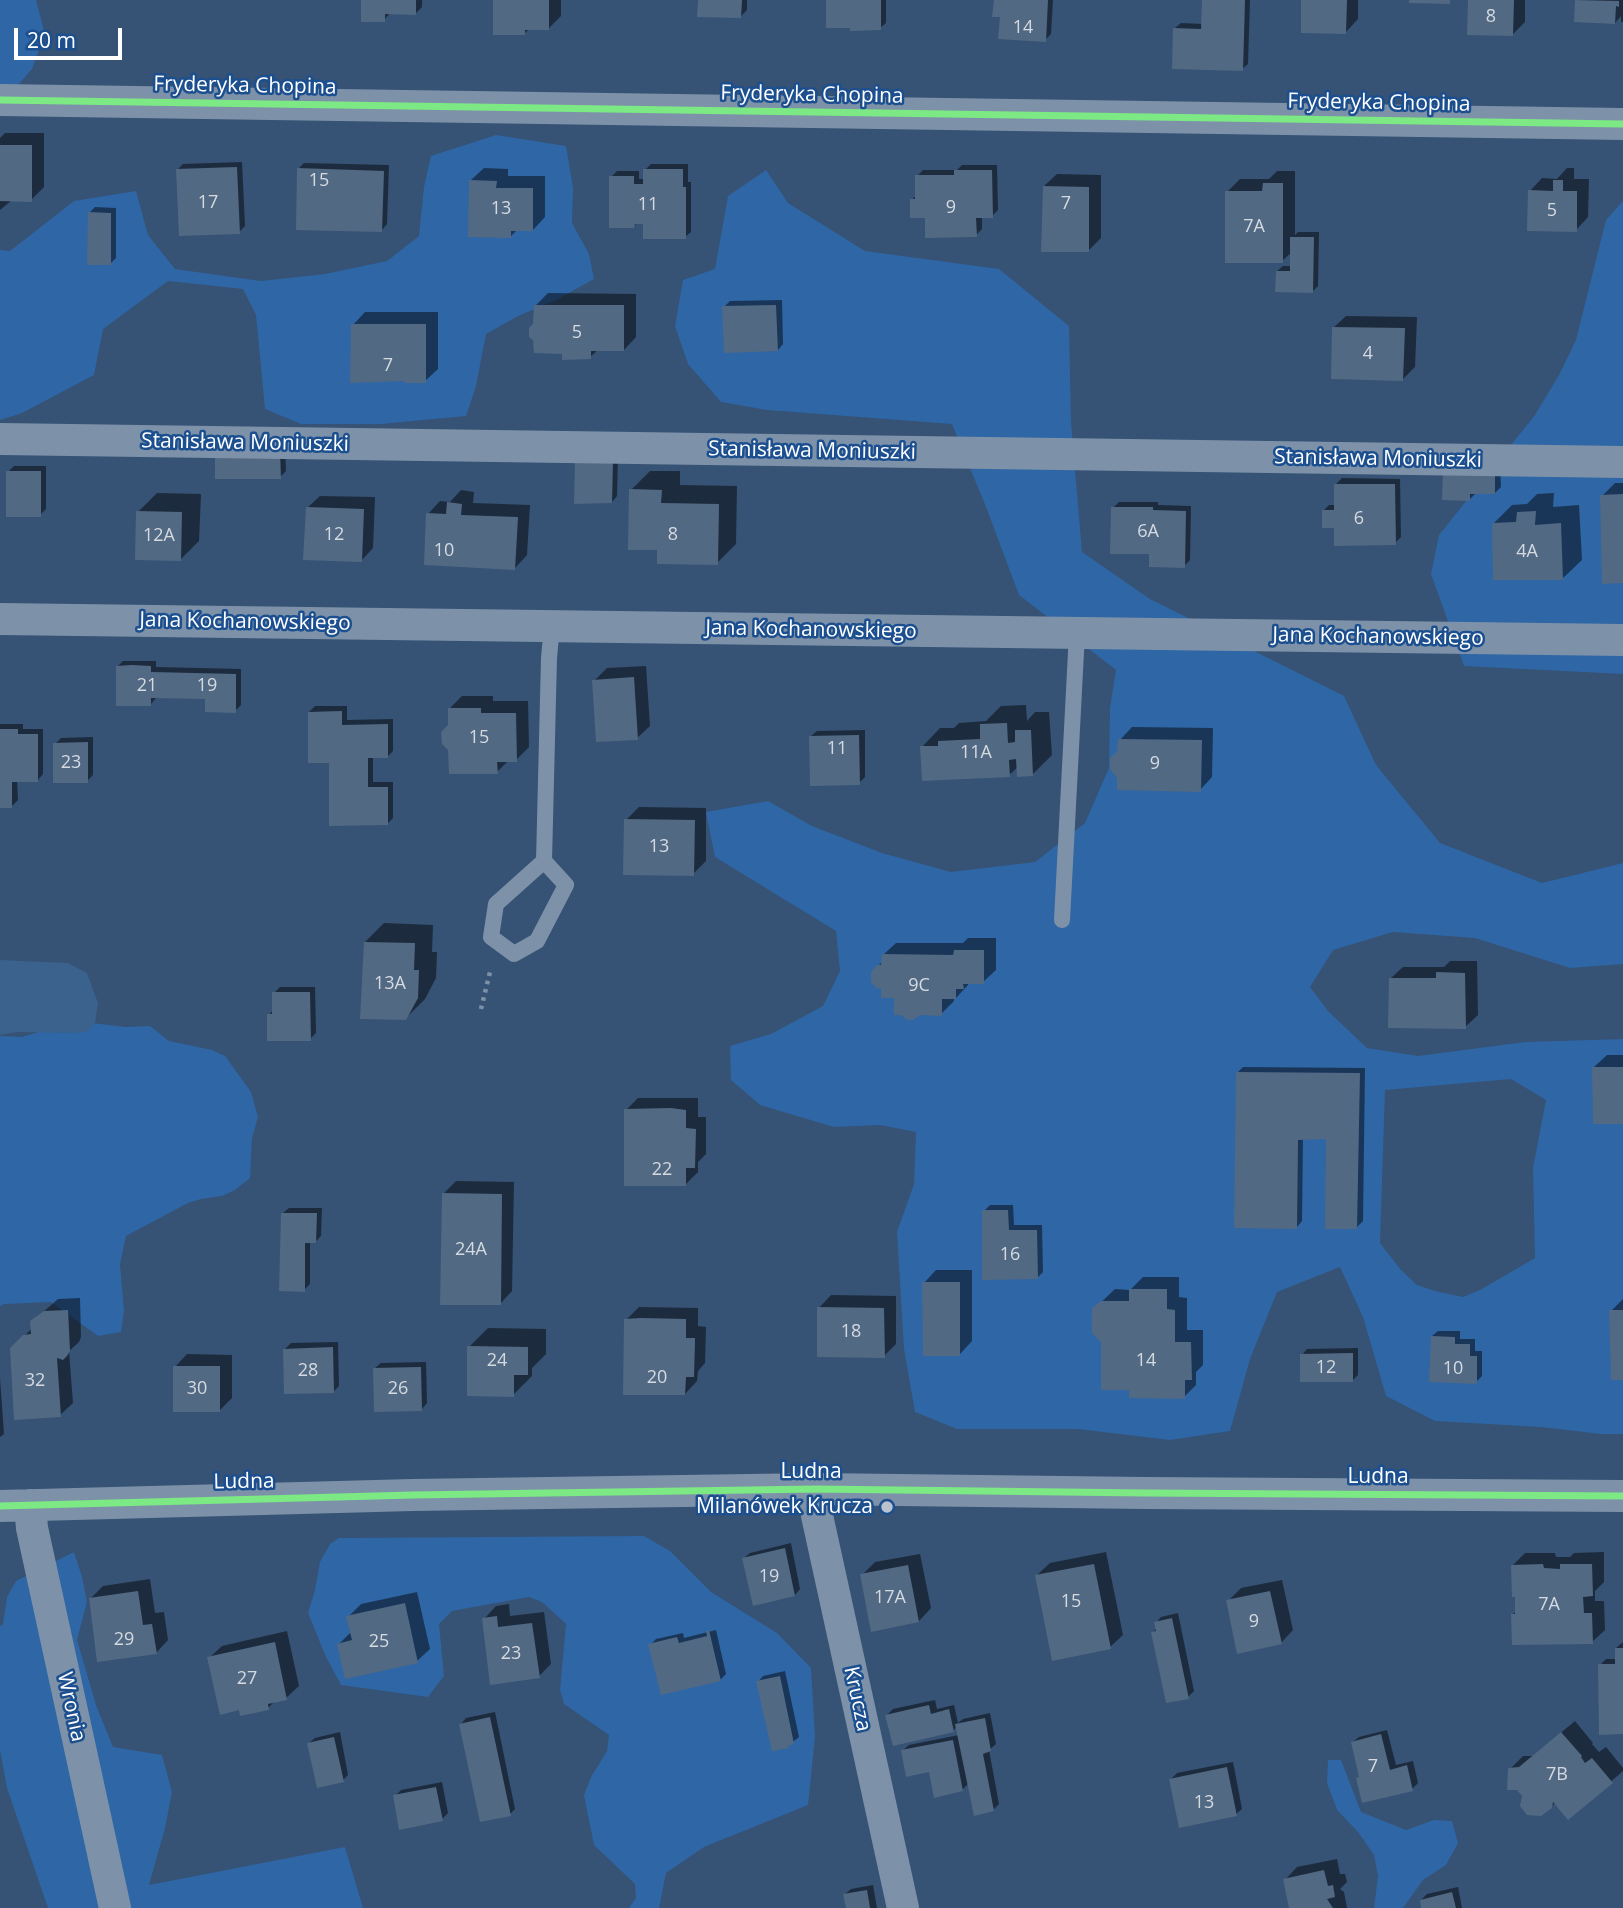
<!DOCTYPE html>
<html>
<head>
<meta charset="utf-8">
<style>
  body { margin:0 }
  #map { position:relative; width:1623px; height:1908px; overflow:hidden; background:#365274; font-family:"Open Sans",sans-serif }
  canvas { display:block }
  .scale { position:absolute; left:14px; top:28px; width:108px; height:32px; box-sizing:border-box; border:4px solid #fff; border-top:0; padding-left:9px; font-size:21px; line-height:24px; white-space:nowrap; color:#fff; -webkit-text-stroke:5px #1b4f8f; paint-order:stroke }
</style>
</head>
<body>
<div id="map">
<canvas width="1623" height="1908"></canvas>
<div class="scale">20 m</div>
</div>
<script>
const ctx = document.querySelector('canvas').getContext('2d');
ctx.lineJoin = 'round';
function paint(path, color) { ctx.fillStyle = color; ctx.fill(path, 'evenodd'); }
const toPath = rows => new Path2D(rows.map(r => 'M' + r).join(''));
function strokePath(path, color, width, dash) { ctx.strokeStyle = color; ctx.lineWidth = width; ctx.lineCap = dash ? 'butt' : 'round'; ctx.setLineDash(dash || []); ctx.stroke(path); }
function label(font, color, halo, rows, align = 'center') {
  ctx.font = font + ' "Open Sans",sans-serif'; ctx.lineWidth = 5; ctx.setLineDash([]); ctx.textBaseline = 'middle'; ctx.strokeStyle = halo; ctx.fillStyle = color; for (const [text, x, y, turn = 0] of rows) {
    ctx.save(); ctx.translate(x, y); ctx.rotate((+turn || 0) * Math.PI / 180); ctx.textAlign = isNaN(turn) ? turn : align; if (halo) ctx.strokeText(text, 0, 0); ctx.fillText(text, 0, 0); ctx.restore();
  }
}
paint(toPath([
  [0,0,36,0,45,34,32,69,10,94,0,97],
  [496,135,566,146,573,188,572,223,589,254,594,279,558,299,518,316,486,334,476,386,466,416,381,424,301,424,265,409,256,315,243,289,168,281,103,329,94,375,22,413,0,420,0,250,10,251,74,201,136,191,148,235,175,269,261,281,325,274,387,261,419,236,424,187,431,156],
  [766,170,788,203,865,251,999,269,1069,326,1071,422,1082,552,1150,599,1344,696,1376,765,1440,843,1542,883,1623,863,1623,964,1570,968,1475,938,1393,932,1333,950,1310,987,1328,1011,1367,1048,1418,1056,1525,1042,1623,1039,1623,1434,1601,1434,1541,1427,1435,1421,1386,1396,1363,1317,1340,1267,1277,1292,1250,1359,1230,1431,1170,1440,1078,1429,957,1429,915,1412,904,1349,897,1232,914,1184,916,1132,880,1125,834,1127,760,1105,731,1080,730,1046,771,1034,823,1006,840,971,836,931,715,857,706,812,768,801,812,826,882,853,951,872,1035,862,1085,823,1109,768,1110,708,1116,670,1019,595,986,507,952,424,767,410,721,402,688,364,675,326,683,280,715,269,728,196],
  [1511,1079,1546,1100,1533,1168,1535,1258,1480,1290,1463,1297,1435,1291,1417,1285,1401,1270,1380,1243,1385,1090],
  [1623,201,1623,674,1464,666,1431,574,1439,535,1535,415,1559,375,1576,340,1606,220],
  [75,1021,126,1027,150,1026,169,1041,212,1050,225,1056,251,1092,258,1117,252,1138,250,1178,235,1190,222,1196,201,1199,188,1203,126,1236,120,1264,124,1311,121,1332,98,1336,51,1302,4,1304,0,1306,0,1036,22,1037],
  [644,1536,670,1551,711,1592,777,1633,811,1668,815,1737,808,1805,704,1847,666,1873,659,1908,629,1908,636,1898,635,1884,594,1845,584,1795,591,1777,607,1751,609,1735,564,1704,560,1690,566,1624,542,1602,529,1597,452,1611,439,1624,444,1676,428,1697,341,1685,326,1657,308,1613,315,1590,320,1562,330,1544,339,1538],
  [74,1552,82,1577,87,1602,77,1640,96,1705,113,1747,162,1755,172,1792,165,1828,149,1885,345,1847,363,1908,48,1908,7,1788,0,1750,0,1626,3,1624,7,1597,16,1581],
  [1328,1760,1341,1760,1361,1812,1406,1830,1434,1820,1452,1821,1458,1843,1446,1865,1423,1880,1403,1908,1374,1908,1378,1876,1374,1855,1358,1832,1337,1810,1327,1783]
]), '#2f66a5');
paint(toPath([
  [0,960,68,963,87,973,98,1003,95,1023,87,1032,69,1033,17,1032,0,1035]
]), '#3b618d');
paint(toPath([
  [363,0,422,0,422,7,416,13,390,13,384,20],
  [495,0,561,0,561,16,548,29,530,28,525,33],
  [699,0,747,0,747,10,741,16],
  [828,0,886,0,886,23,880,28],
  [995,0,1053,0,1051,34,1045,40,1002,16],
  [1204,0,1250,0,1248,64,1242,69,1175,28,1181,23,1203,24],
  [1303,0,1358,0,1358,19,1346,32],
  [1470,0,1525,0,1525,22,1512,35],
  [1577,0,1623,0,1623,22,1621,22,1621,16,1615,23,1576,21],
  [5,133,44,133,44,187,31,200,12,200,0,210,0,138],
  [242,162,245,226,239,232,177,170,183,164],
  [304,163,389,165,387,224,382,230,299,168],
  [651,164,688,164,688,182,691,182,691,232,685,237,645,222,638,222,634,226,611,177,617,171,639,171,639,179,645,179,645,170],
  [962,165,997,165,998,210,992,216,982,216,982,229,976,235,926,216,912,200,917,194,917,176,923,170,957,170],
  [484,168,508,169,508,176,545,176,545,217,533,230,518,229,511,236,471,180],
  [1567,168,1574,168,1574,179,1589,179,1588,217,1576,230,1530,191,1542,178,1557,179],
  [1277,171,1295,171,1295,235,1298,232,1319,232,1318,286,1312,292,1277,271,1283,266,1292,266,1292,252,1282,261,1227,192,1240,179,1269,179],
  [1057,174,1101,175,1101,238,1088,251,1044,186],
  [95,207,116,208,116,258,110,264,89,213],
  [548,293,636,294,636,337,624,350,598,350,590,357,535,324,535,306],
  [782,300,783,344,778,350,724,307,730,301],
  [365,312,438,312,438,369,425,381,353,325],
  [1346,316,1417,317,1415,367,1403,379,1333,328],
  [222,446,285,446,286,471,280,477],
  [618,455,617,496,612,502,575,502],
  [1500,465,1501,487,1495,493,1475,494,1470,499,1445,470],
  [14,466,46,466,46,509,40,515,8,472],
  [650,471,680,471,680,485,737,486,736,544,717,563,659,548,631,490],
  [1342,478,1400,479,1401,537,1395,543,1336,526,1323,511,1329,505,1336,505,1336,484],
  [1615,483,1623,483,1623,581,1602,496],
  [461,490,474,492,473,503,530,505,527,555,515,568,428,514,440,501,450,502],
  [157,493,201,494,199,541,180,560,138,512],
  [1554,493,1553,507,1579,505,1582,560,1563,578,1493,524,1512,505,1527,504,1537,494],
  [320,496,375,497,373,548,361,561,307,508],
  [1119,502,1158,502,1158,505,1191,506,1190,560,1184,566,1151,552,1113,508],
  [123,661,156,661,156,667,241,669,241,705,235,711,207,697,156,698,151,704,117,667],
  [646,666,650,726,637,738,594,681,607,668],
  [462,696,493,696,493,701,528,701,529,747,516,760,509,760,497,772,450,749,449,709],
  [1026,705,1027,721,1035,712,1049,712,1052,755,1033,774,1019,766,1009,775,922,747,940,728,954,728,959,723,986,721,1001,706],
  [315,706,347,706,347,720,393,719,393,751,387,757,373,756,373,782,393,782,393,818,387,824,331,762,309,712],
  [0,724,23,724,23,729,43,729,43,774,38,780,17,780,18,800,12,806,0,806],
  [1132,727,1213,728,1212,777,1200,790,1119,752,1120,740],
  [865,730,865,777,859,783,811,736,817,731],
  [93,737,93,775,87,781,55,744,61,738],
  [639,807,706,808,706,861,693,874,626,820],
  [384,923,433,925,432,952,437,952,436,978,425,999,405,1019,365,942],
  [968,938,996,938,996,970,983,982,968,982,968,985,956,998,954,998,954,1001,941,1014,896,996,882,987,872,972,883,961,883,955,896,943,963,943],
  [1450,961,1477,961,1478,1015,1465,1027,1390,979,1403,967,1444,967],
  [280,987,315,987,316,1033,310,1039,269,1015,274,1009,274,993],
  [1607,1055,1623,1055,1623,1122,1594,1067],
  [1243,1067,1365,1068,1363,1221,1357,1227,1327,1138,1303,1138,1302,1221,1297,1227,1237,1073],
  [638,1098,698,1098,698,1117,706,1117,706,1154,698,1162,698,1172,685,1185,626,1110],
  [456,1181,514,1182,512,1291,500,1304,443,1194],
  [990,1205,1013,1205,1014,1225,1042,1225,1043,1272,1037,1278,984,1211],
  [289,1208,322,1208,321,1236,315,1242,310,1242,310,1284,304,1290,283,1213],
  [936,1270,972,1270,972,1341,960,1354,924,1283],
  [1143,1277,1179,1277,1179,1297,1187,1298,1187,1330,1203,1330,1203,1365,1196,1372,1196,1385,1184,1397,1131,1389,1103,1341,1094,1309,1115,1289,1130,1290],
  [831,1295,896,1296,896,1344,884,1356,819,1308],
  [80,1298,81,1337,79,1342,69,1351,73,1403,60,1415,12,1349,32,1328,32,1322,58,1299],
  [1623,1299,1623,1378,1611,1311],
  [639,1307,698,1308,698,1326,706,1327,705,1363,698,1371,697,1381,685,1394,626,1320],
  [488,1328,546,1329,546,1354,532,1368,532,1376,513,1395,469,1347],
  [1438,1331,1460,1331,1460,1339,1475,1339,1475,1351,1482,1351,1482,1376,1476,1382,1432,1336],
  [338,1342,339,1386,333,1392,285,1349,291,1343],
  [1358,1348,1358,1375,1352,1381,1302,1355,1307,1349],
  [187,1354,232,1355,232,1398,219,1411,175,1367],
  [426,1362,427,1403,422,1409,375,1368,381,1363],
  [0,1378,4,1434,0,1437],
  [791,1543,800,1589,795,1595,744,1558,750,1553],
  [1106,1552,1123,1635,1110,1647,1037,1575,1050,1563],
  [1604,1552,1604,1582,1595,1591,1595,1601,1604,1601,1605,1630,1592,1642,1513,1614,1517,1611,1513,1565,1525,1553,1555,1553,1556,1557,1570,1557,1574,1553],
  [920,1554,931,1608,919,1621,862,1575,875,1562],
  [150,1579,155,1613,164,1612,168,1640,156,1653,91,1598,103,1586],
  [1282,1580,1293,1630,1281,1643,1228,1601,1241,1588],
  [417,1592,430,1649,417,1661,339,1644,351,1632,348,1617,361,1604],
  [509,1604,510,1616,544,1612,551,1664,539,1676,484,1619,496,1606],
  [1178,1613,1194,1691,1188,1697,1153,1632,1157,1628,1156,1623,1161,1617],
  [716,1630,726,1674,720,1680,650,1645,656,1639,683,1633,684,1638],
  [287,1631,299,1686,286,1698,276,1700,268,1708,209,1658,222,1646],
  [1623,1642,1623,1733,1600,1665,1606,1659,1616,1659,1616,1648],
  [785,1671,799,1737,788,1746,758,1682,763,1676],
  [935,1700,937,1709,954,1705,958,1723,963,1719,990,1713,996,1744,989,1750,999,1804,993,1810,969,1783,962,1790,903,1750,909,1745,959,1735,957,1726,953,1731,887,1715,893,1709],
  [495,1712,515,1809,510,1814,461,1724,466,1718],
  [1575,1721,1593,1743,1592,1744,1599,1752,1606,1747,1623,1768,1623,1771,1569,1818,1556,1802,1551,1807,1524,1796,1510,1769,1523,1756,1533,1756],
  [1387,1730,1396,1765,1413,1761,1418,1783,1412,1789,1360,1776,1353,1742,1359,1737],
  [340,1732,348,1775,343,1780,309,1743,315,1738],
  [1233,1762,1242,1809,1236,1814,1171,1779,1177,1773],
  [442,1782,448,1813,442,1819,395,1796,401,1790],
  [1337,1859,1340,1874,1345,1874,1347,1882,1340,1889,1344,1892,1347,1908,1291,1908,1285,1880,1297,1867],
  [873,1885,877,1908,848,1908,845,1894,851,1889],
  [1458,1887,1462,1908,1423,1908,1421,1900,1427,1894]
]), '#0007');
paint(toPath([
  [361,0,416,0,416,15,385,14,385,22,361,22],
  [493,0,549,0,549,30,525,30,525,35,493,35],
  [698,0,742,0,741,18,697,17],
  [826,0,881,0,881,30,850,31,850,28,826,28],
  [994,0,1048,0,1046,42,998,39,1000,17,992,17],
  [1202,0,1245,0,1243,71,1172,69,1173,28,1201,29],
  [1301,0,1347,0,1346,34,1301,33],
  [1409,0,1450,0,1450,4,1409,3],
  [1468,0,1514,0,1513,36,1467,35],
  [1575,0,1619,1,1619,7,1616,6,1615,24,1574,22],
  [0,145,32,145,32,202,0,201],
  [237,167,240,234,179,236,176,169],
  [297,168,384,171,382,232,296,230],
  [643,169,683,169,683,187,686,187,686,239,643,239,643,224,635,224,634,228,609,228,609,176,634,176,634,184,643,184],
  [954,170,992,170,993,218,976,218,977,237,925,238,925,218,910,218,910,199,915,199,915,175,954,175],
  [469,180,497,181,496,188,533,188,533,231,511,231,511,238,468,237],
  [1553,180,1563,180,1563,191,1577,191,1577,232,1527,231,1528,190,1553,191],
  [1263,183,1283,183,1283,263,1225,263,1225,191,1262,191],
  [1043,186,1089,187,1089,252,1041,252],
  [88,212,111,213,111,265,87,265],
  [1290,237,1314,237,1313,293,1275,292,1276,271,1290,271],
  [534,305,624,305,624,351,591,351,591,359,562,360,562,354,534,353,533,340,529,337,529,328,533,324],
  [776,305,778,351,724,353,722,306],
  [351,324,426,324,426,383,404,383,404,381,350,383],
  [1332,327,1405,328,1403,381,1331,379],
  [215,451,280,451,281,479,215,479],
  [575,459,613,460,612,503,574,504],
  [1443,470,1495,470,1495,494,1470,494,1470,501,1442,500],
  [6,471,41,471,41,517,6,517],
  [1334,484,1395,484,1396,545,1334,546,1334,528,1322,528,1322,510,1334,510],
  [629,489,662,490,661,503,719,504,718,565,657,564,657,550,628,550],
  [1623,494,1623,583,1602,584,1600,495],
  [447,502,462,504,461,515,518,517,515,570,424,565,426,513,446,514],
  [306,507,364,509,362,562,303,560],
  [1111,507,1153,507,1153,510,1186,511,1185,568,1149,567,1149,554,1110,554],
  [136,511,182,512,181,561,135,560],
  [1536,511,1535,525,1561,523,1563,580,1493,580,1492,523,1516,522,1517,512],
  [132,665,151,666,151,672,236,674,236,713,205,712,205,699,151,698,151,706,116,706,116,666],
  [634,677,638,740,596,742,592,680],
  [448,708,481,708,481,713,516,713,517,762,497,762,498,774,449,774,448,750,442,744,441,732,448,725],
  [342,711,342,725,388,724,388,758,368,758,368,787,388,787,388,825,329,826,329,763,308,763,308,712],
  [1007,723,1008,743,1015,742,1015,730,1031,730,1033,776,1017,777,1016,759,1009,760,1010,777,922,781,920,746,938,746,938,741,980,739,980,724],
  [0,729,18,729,18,734,38,734,38,782,12,782,12,808,0,808],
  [859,735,860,785,810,786,809,736],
  [1118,739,1202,740,1201,792,1117,790,1117,778,1110,769,1110,758,1117,752],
  [88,742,88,783,53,783,53,743],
  [624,819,695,820,694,876,623,875],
  [364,942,415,943,414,970,419,970,418,998,406,1020,360,1019],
  [954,950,984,950,984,984,963,984,964,989,956,989,956,999,942,999,942,1016,920,1015,913,1020,907,1020,901,1015,894,1015,894,998,881,998,881,989,876,988,871,982,871,972,877,965,881,965,882,954,953,955],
  [1436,972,1465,973,1466,1029,1388,1028,1389,978,1436,978],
  [272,992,310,992,311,1041,267,1041,267,1014,272,1014],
  [1592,1067,1623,1067,1623,1124,1593,1124],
  [1236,1072,1360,1073,1357,1229,1325,1229,1326,1139,1298,1140,1297,1229,1234,1228],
  [671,1108,686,1110,686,1128,696,1129,695,1168,686,1168,686,1186,624,1186,624,1109],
  [442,1193,502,1194,501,1305,440,1305],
  [982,1210,1008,1210,1009,1230,1037,1230,1038,1279,982,1280],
  [281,1213,317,1213,316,1243,305,1243,305,1292,279,1291],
  [922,1282,960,1282,960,1356,923,1356],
  [1129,1289,1167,1289,1167,1309,1175,1310,1175,1342,1191,1342,1192,1380,1185,1380,1185,1399,1129,1398,1129,1390,1101,1390,1101,1342,1092,1333,1092,1308,1101,1301,1129,1301],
  [817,1307,884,1308,885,1358,817,1357],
  [68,1310,70,1351,67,1356,63,1360,57,1358,61,1417,14,1420,10,1348,23,1335,31,1334,30,1321,44,1311],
  [1609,1310,1623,1310,1623,1380,1611,1380],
  [641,1318,686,1319,686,1338,695,1338,695,1341,694,1377,686,1377,685,1395,623,1395,624,1319],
  [1431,1336,1455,1337,1455,1344,1470,1344,1470,1356,1477,1356,1477,1384,1429,1382],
  [467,1346,528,1347,528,1375,514,1375,514,1397,467,1396],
  [333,1347,334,1393,284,1394,283,1349],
  [1353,1353,1353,1382,1300,1382,1300,1354],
  [173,1366,220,1366,220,1412,173,1412],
  [421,1367,422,1411,374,1412,373,1368],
  [785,1548,795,1596,753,1606,742,1558],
  [1094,1564,1111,1649,1052,1661,1035,1575],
  [1543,1564,1544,1568,1560,1569,1560,1564,1592,1564,1593,1596,1583,1597,1584,1613,1592,1613,1593,1644,1512,1645,1511,1614,1515,1614,1515,1597,1512,1597,1511,1565],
  [908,1565,919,1622,871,1632,860,1574],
  [138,1591,143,1625,152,1624,157,1654,97,1662,89,1598],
  [1270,1591,1282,1644,1237,1654,1226,1600],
  [405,1603,418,1663,345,1679,337,1644,352,1640,346,1616],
  [497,1616,498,1627,532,1623,540,1678,490,1685,482,1618],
  [1172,1618,1189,1699,1166,1703,1151,1632,1156,1631,1154,1622],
  [709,1630,721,1681,661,1695,648,1644,677,1637,679,1643,707,1636,706,1631],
  [275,1642,287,1700,268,1704,269,1710,240,1716,239,1710,220,1715,207,1657],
  [1615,1648,1623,1648,1623,1734,1599,1735,1598,1664,1615,1664],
  [780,1676,794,1744,788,1746,789,1748,772,1751,756,1681],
  [929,1705,931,1714,949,1709,954,1732,893,1746,885,1715],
  [490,1717,511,1816,480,1822,459,1724],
  [985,1718,991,1751,983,1754,994,1811,974,1816,955,1724],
  [1561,1732,1582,1756,1581,1757,1585,1763,1592,1758,1613,1783,1568,1820,1553,1802,1552,1808,1541,1816,1527,1815,1520,1806,1522,1796,1517,1790,1507,1790,1508,1768,1519,1767],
  [1381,1734,1390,1770,1407,1765,1413,1791,1362,1803,1356,1778,1359,1777,1351,1742],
  [334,1737,344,1782,317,1788,307,1743],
  [953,1740,963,1791,934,1798,929,1772,906,1777,901,1750],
  [1227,1767,1237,1816,1179,1828,1169,1779],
  [436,1787,443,1821,399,1830,393,1795],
  [1324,1870,1328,1886,1333,1885,1335,1897,1327,1899,1333,1908,1289,1908,1283,1879],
  [867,1890,870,1908,846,1908,843,1894],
  [1452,1892,1456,1908,1421,1908,1420,1900]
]), '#526984');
strokePath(toPath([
  [481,1009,491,968]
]), '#7d92a8', 4.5, [3.5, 5]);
strokePath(toPath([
  [544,861,566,885,537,941,514,954,491,937,496,904,544,861,549,658,552,626],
  [1062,920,1077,633]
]), '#7d92a8', 16);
strokePath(toPath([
  [0,100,1623,124],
  [0,439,1623,462],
  [0,619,1623,640],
  [816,1489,816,1511,903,1908],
  [30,1505,32,1528,115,1908],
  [0,1506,413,1495,816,1489,1145,1493,1623,1496]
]), '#7d92a8', 32);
strokePath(toPath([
  [0,100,1623,124],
  [0,1506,413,1495,816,1489,1145,1493,1623,1496]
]), '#7ce984', 7);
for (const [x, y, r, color] of [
  [887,1507,7,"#b9c2ce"]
]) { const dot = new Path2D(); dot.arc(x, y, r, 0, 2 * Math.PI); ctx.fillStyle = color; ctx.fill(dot); strokePath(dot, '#1b4f8f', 2.5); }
label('18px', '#d4dae0', null, [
  ["8",1491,17],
  ["14",1023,28],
  ["15",319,181],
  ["17",208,203],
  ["7",1066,204],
  ["11",648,205],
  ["9",951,208],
  ["13",501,209],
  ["5",1552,211],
  ["7A",1254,227],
  ["5",577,333],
  ["4",1368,354],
  ["7",388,366],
  ["6",1359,519],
  ["6A",1148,532],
  ["12",334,535],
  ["8",673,535],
  ["12A",159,536],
  ["10",444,551],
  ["4A",1527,552],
  ["21",147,686],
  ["19",207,686],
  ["15",479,738],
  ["11",837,749],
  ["11A",976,753],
  ["23",71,763],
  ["9",1155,764],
  ["13",659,847],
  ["13A",390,984],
  ["9C",919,986],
  ["22",662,1170],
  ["24A",471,1250],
  ["16",1010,1255],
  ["18",851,1332],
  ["24",497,1361],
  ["14",1146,1361],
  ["12",1326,1368],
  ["10",1453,1369],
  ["28",308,1371],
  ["20",657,1378],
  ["32",35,1381],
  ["30",197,1389],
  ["26",398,1389],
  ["19",769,1577],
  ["17A",890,1598],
  ["15",1071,1602],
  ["7A",1549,1605],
  ["9",1254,1622],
  ["29",124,1640],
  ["25",379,1642],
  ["23",511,1654],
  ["27",247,1679],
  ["7",1373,1767],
  ["7B",1557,1775],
  ["13",1204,1803]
]);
label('21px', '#fff', '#1b4f8f', [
  ["Fryderyka Chopina",245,86,1],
  ["Fryderyka Chopina",812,95,1],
  ["Fryderyka Chopina",1379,103,1],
  ["Stanisława Moniuszki",245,443,1],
  ["Stanisława Moniuszki",812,451,1],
  ["Stanisława Moniuszki",1378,459,1],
  ["Jana Kochanowskiego",245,622,1],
  ["Jana Kochanowskiego",811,630,1],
  ["Jana Kochanowskiego",1378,637,1],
  ["Ludna",811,1472],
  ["Ludna",1378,1477],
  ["Ludna",244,1482,-1],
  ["Krucza",857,1699,78],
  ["Wronia",71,1707,78]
]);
label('21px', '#fff', '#1b4f8f', [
  ["Milanówek Krucza",873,1507]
], 'right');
</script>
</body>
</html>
